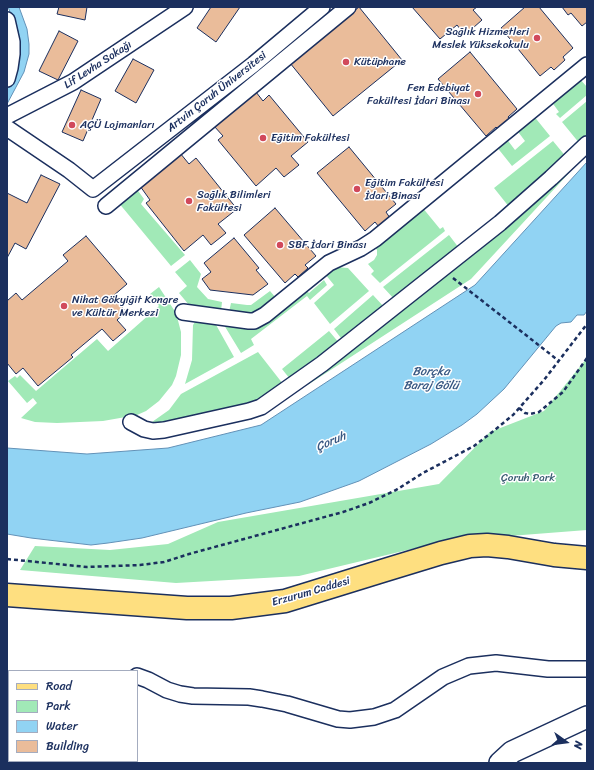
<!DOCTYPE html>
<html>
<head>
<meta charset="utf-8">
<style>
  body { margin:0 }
  #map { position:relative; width:594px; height:770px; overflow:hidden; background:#fff; font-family:Sriracha,sans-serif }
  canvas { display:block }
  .frame { position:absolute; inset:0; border:8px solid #1b2f5e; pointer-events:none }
  .legend { position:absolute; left:8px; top:670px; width:130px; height:92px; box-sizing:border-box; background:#fff; border:1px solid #a4acbf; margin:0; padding:5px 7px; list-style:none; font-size:12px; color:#1b2f5e }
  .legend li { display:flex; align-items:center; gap:8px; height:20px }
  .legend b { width:20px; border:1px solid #a4acbf }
  .north { position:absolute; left:546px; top:722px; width:40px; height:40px; -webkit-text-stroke:3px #fff; paint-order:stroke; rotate:104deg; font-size:11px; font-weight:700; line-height:16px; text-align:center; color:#1b2f5e }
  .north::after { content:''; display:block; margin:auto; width:14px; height:18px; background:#1b2f5e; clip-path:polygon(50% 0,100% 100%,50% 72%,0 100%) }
</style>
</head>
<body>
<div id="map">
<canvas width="594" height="770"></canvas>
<div class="frame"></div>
<ul class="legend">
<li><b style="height:5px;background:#fedf80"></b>Road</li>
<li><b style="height:11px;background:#a1e9b7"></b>Park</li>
<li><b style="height:11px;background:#91d3f3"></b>Water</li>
<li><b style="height:11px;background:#eabc9a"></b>Building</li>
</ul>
<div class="north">N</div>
</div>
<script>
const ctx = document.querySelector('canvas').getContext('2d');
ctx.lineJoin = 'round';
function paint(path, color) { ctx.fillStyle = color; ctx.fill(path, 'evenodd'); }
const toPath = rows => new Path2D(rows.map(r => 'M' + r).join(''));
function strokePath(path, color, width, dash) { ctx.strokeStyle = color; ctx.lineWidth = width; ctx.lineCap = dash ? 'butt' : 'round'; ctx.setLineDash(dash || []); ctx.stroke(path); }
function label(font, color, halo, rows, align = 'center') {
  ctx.font = font + ' Sriracha,sans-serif'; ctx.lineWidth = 3; ctx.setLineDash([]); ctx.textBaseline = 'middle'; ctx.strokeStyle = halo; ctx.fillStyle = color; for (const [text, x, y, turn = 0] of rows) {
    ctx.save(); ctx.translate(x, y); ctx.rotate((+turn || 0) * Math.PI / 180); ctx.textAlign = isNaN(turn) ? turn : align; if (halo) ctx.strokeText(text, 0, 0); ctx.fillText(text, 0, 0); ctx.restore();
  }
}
paint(toPath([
  [579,78,587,87,587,95,560,118,556,114,559,112,551,101],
  [587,101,587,136,580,144,562,122],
  [533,115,550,136,512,166,496,146,506,138,515,150,525,141,516,129],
  [553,141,567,158,510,208,494,188],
  [570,172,471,279,306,386],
  [136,188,144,199,141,204,185,255,171,266,118,202],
  [422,207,440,229,443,227,445,231,380,283,371,274,374,271,368,264,374,260,377,255,377,250,374,246],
  [449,235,459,248,395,300,383,287],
  [190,260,201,274,197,287,208,299,222,302,221,311,189,305,179,293,187,286,175,272],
  [335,267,348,268,369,291,330,324,314,303,334,285,325,274],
  [324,280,327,285,310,300,307,296,251,339,254,345,241,353,224,325,250,329,256,328,306,290,309,293],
  [159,287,176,313,181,332,181,355,176,376,172,385,159,401,146,411,137,415,103,421,57,423,35,422,21,418,37,403,33,398,27,403,8,381,15,376,17,378,20,375,36,391,97,339,108,351,159,306,150,294],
  [270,291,276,298,260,310,249,315,229,312,231,303,247,305,251,305],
  [373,295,385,308,344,342,334,329],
  [199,321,215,323,234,357,185,384,192,360,193,325,195,322],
  [329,331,340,344,290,379,282,369],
  [258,352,283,384,249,404,159,424,152,422,169,410,181,394],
  [587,358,587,530,445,541,299,576,176,583,20,570,35,546,110,550,168,544,218,522,439,484,490,432,544,411]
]), '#a1e9b7');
const water = toPath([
  [8,7,19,7,27,29,29,44,29,54,24,72,7,104,7,86,17,66,20,47,18,31,8,7],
  [587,162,587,311,584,315,577,315,571,322,561,323,556,326,504,389,477,414,462,425,431,444,359,481,300,502,246,513,142,538,108,543,91,545,31,538,7,534,7,448,87,454,168,448,261,425,475,285,587,162]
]);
paint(water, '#91d3f3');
strokePath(water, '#6291b7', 1);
const building = toPath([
  [59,7,87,7,85,20,57,14,59,7],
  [211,7,240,7,216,42,197,28,211,7],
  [359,7,402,60,333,116,290,63,359,7],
  [412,7,477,7,473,10,482,20,465,35,457,25,440,39,412,7],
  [525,7,539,7,573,48,563,57,565,60,554,70,551,67,540,76,501,28,525,7],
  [562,7,587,7,587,22,582,26,571,13,568,15,562,7],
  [59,31,78,41,58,80,39,71,59,31],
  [470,52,517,109,508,117,511,121,499,130,496,127,486,136,438,79,470,52],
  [133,59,154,70,136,103,115,91,133,59],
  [81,90,101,99,83,141,62,132,81,90],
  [256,92,263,101,269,95,308,142,291,156,299,165,284,177,276,168,256,186,218,140,223,136,214,126,256,92],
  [349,147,396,204,386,212,390,218,379,227,375,222,365,231,317,173,349,147],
  [180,153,189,164,196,158,237,209,218,224,226,233,211,245,203,235,184,251,146,203,150,200,140,186,180,153],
  [41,175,60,184,26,249,15,243,7,258,7,193,27,203,41,175],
  [275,208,316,256,305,265,308,268,298,277,295,274,285,283,244,235,275,208],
  [86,236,127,284,113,296,126,312,117,320,126,330,113,341,102,329,71,355,73,357,38,386,23,368,16,374,7,363,7,301,16,293,22,300,68,261,63,255,86,236],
  [234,238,259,268,256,270,268,284,253,295,210,290,202,279,211,272,204,263,234,238]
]);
paint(building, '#eabc9a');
strokePath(building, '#1b2f5e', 1);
const street = toPath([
  [7,20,12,42,12,54,10,68,7,79],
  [7,116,73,82,185,7],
  [7,128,69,170,93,189,254,64,322,7],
  [106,206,348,7],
  [183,312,249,321,254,321,265,315,329,263,361,248,375,239,587,65],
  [131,422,144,429,153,431,164,430,249,411,261,407,322,364,500,223,551,178,587,144],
  [137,676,148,680,167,690,180,694,193,696,249,697,262,699,287,704,338,719,350,720,374,717,395,710,443,677,469,666,496,663,548,669,587,669],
  [7,697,9,696]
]);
const secondary = toPath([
  [500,763,512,752,587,717]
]);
const primary = toPath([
  [7,595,187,608,231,608,285,601,382,571,441,553,470,546,487,545,508,547,554,555,587,558]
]);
strokePath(street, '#1b2f5e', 18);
strokePath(secondary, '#1b2f5e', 24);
strokePath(primary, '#1b2f5e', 25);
strokePath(toPath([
  [453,278,559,361],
  [519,408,525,413,530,414,539,412,563,392,587,358],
  [7,559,87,567,140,565,164,562,189,554,343,512,369,503,396,490,423,473,474,446,491,433,513,415,544,380,587,324]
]), '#1b2f5e', 2.5, [4, 3]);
strokePath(street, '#fff', 15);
strokePath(secondary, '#fff', 21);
strokePath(primary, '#fedf80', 22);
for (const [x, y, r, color] of [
  [537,38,4,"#d1495b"],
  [346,62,4,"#d1495b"],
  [478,94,4,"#d1495b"],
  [72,125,4,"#d1495b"],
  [263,138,4,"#d1495b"],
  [357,189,4,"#d1495b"],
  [189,201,4,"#d1495b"],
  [280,245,4,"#d1495b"],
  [64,306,4,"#d1495b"]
]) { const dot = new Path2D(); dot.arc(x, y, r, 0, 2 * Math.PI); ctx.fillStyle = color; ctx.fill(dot); strokePath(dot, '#fff', 1.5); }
label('11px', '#1b2f5e', '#fff', [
  ["Sağlık Hizmetleri",529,32,"right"],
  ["Meslek Yüksekokulu",529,45,"right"],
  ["Kütüphane",354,62],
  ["Fen Edebiyat",470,88,"right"],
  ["Fakültesi İdari Binası",470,101,"right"],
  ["AÇÜ Lojmanları",80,125],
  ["Eğitim Fakültesi",271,138],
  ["Eğitim Fakültesi",365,183],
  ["İdari Binası",365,196],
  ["Sağlık Bilimleri",197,195],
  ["Fakültesi",197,208],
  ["SBF İdari Binası",288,245],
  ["Nihat Gökyiğit Kongre",72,300],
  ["ve Kültür Merkezi",72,313]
], 'left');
label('11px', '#1b2f5e', '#fff', [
  ["Lif Levha Sokağı",98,65,-33],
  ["Artvin Çoruh Üniversitesi",217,92,-38],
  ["Erzurum Caddesi",311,592,-16]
]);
label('11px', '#3c5e74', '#fff', [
  ["Çoruh Park",528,478]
]);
label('italic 12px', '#385883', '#fff', [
  ["Borçka",431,372],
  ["Baraj Gölü",431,386],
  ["Çoruh",331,442,-24]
]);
</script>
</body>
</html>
